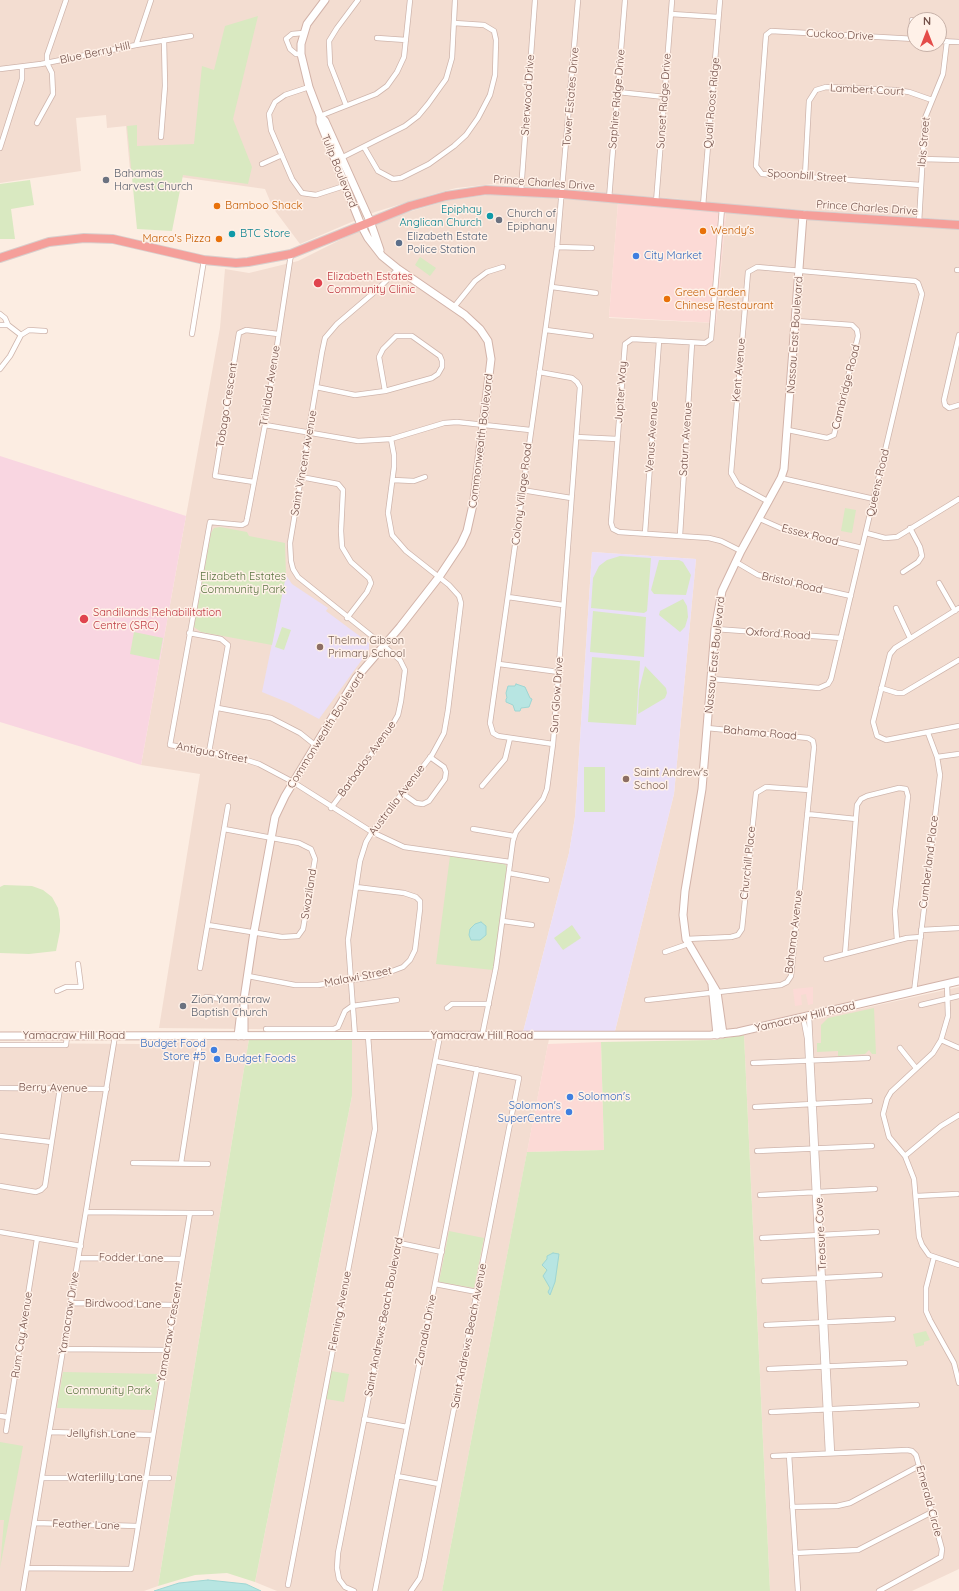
<!DOCTYPE html>
<html>
<head>
<meta charset="utf-8">
<style>
  body { margin:0 }
  #map { position:relative; width:959px; height:1591px; overflow:hidden; background:#fcede2; font-family:Quicksand,sans-serif }
  canvas { display:block }
  .north { position:absolute; left:907px; top:12px; width:40px; height:40px; box-sizing:border-box; background:#fff1e8; border:1px solid #c7b1a8; border-radius:50%; rotate:0deg; font-size:11px; font-weight:700; line-height:16px; text-align:center; color:#735049 }
  .north::after { content:''; display:block; margin:auto; width:14px; height:18px; background:#e44c49; clip-path:polygon(50% 0,100% 100%,50% 72%,0 100%) }
</style>
</head>
<body>
<div id="map">
<canvas width="959" height="1591"></canvas>
<div class="north">N</div>
</div>
<script>
const ctx = document.querySelector('canvas').getContext('2d');
ctx.lineJoin = 'round';
function paint(path, color) { ctx.fillStyle = color; ctx.fill(path, 'evenodd'); }
const toPath = rows => new Path2D(rows.map(r => 'M' + r).join(''));
function strokePath(path, color, width, dash) { ctx.strokeStyle = color; ctx.lineWidth = width; ctx.lineCap = dash ? 'butt' : 'round'; ctx.setLineDash(dash || []); ctx.stroke(path); }
function label(font, color, halo, rows, align = 'center') {
  ctx.font = font + ' Quicksand,sans-serif'; ctx.lineWidth = 3; ctx.setLineDash([]); ctx.textBaseline = 'middle'; ctx.strokeStyle = halo; ctx.fillStyle = color; for (const [text, x, y, turn = 0] of rows) {
    ctx.save(); ctx.translate(x, y); ctx.rotate((+turn || 0) * Math.PI / 180); ctx.textAlign = isNaN(turn) ? turn : align; if (halo) ctx.strokeText(text, 0, 0); ctx.fillText(text, 0, 0); ctx.restore();
  }
}
paint(toPath([
  [0,0,959,0,959,220,727,205,680,199,494,184,456,188,434,194,375,212,300,244,273,208,265,189,130,170,126,126,107,128,106,115,76,118,81,171,0,183],
  [915,20,939,20,939,44,915,44],
  [494,194,618,203,609,318,716,323,726,212,959,229,959,978,725,1031,615,1031,674,794,696,559,592,552,575,817,569,853,523,1032,159,1028,200,774,141,765,220,328,225,269,249,273,298,261,378,221,446,201],
  [959,987,959,1569,912,1591,770,1591,744,1035],
  [352,1038,549,1039,442,1591,277,1591,255,1582,352,1096],
  [249,1039,158,1586,144,1591,0,1591,0,1043,139,1044]
]), '#f3ddd1');
paint(toPath([
  [618,203,726,212,716,323,609,317],
  [813,987,813,1004,808,1005,806,994,801,995,802,1005,795,1006,793,989],
  [601,1042,604,1150,527,1152,548,1044]
]), '#fcdad6');
paint(toPath([
  [592,552,696,559,674,794,615,1031,523,1032,569,853,575,817],
  [286,575,292,584,328,608,326,611,369,643,369,650,319,719,289,703,262,692]
]), '#eadff8');
paint(toPath([
  [0,456,186,516,141,765,0,722]
]), '#f9d6e1');
paint(toPath([
  [258,16,233,119,252,167,248,184,183,175,172,231,137,229,127,126,137,125,137,146,194,144,202,66,214,70,225,26],
  [30,180,34,205,11,209,15,239,0,239,0,184],
  [420,257,436,268,430,276,415,265],
  [845,508,856,510,852,533,841,531],
  [220,527,247,532,249,536,285,543,286,575,272,645,201,632,194,627,211,533,214,528],
  [620,556,651,558,647,611,644,613,591,608,593,578,599,566,607,560],
  [659,560,679,560,683,562,691,575,686,595,654,594,651,590],
  [683,599,687,606,688,617,685,627,680,632,659,615,660,611],
  [593,611,646,617,644,657,590,652],
  [282,627,291,630,284,650,275,647],
  [134,632,163,638,159,660,130,654],
  [592,657,640,661,636,725,588,722],
  [645,666,666,688,667,693,665,698,638,714,639,690],
  [584,767,605,767,605,812,584,812],
  [450,856,504,863,507,867,493,970,436,964],
  [4,885,32,886,43,890,52,897,58,908,60,920,60,931,56,951,29,954,0,953,0,887],
  [572,925,581,938,563,950,554,938],
  [874,1008,876,1054,872,1054,869,1050,865,1054,838,1056,838,1051,817,1052,817,1043,821,1043,821,1025,828,1018],
  [744,1035,770,1591,442,1591,527,1152,604,1150,601,1042,714,1040],
  [352,1038,352,1096,255,1582,227,1573,195,1575,158,1586,249,1039],
  [449,1231,484,1238,474,1288,439,1282],
  [926,1331,930,1340,924,1342,924,1345,916,1347,913,1334],
  [331,1371,349,1374,344,1402,326,1399],
  [63,1372,160,1374,154,1410,57,1408],
  [0,1442,23,1446,0,1568,4,1520,0,1520]
]), '#d9e9c1');
const water = toPath([
  [516,684,525,687,530,698,532,699,529,707,521,708,520,711,515,711,513,705,506,702,506,699,507,698,506,693,508,686,515,686,516,684],
  [481,922,486,926,486,935,480,940,471,940,469,935,470,929,475,924,481,922],
  [553,1253,559,1254,555,1282,550,1295,548,1292,550,1288,543,1276,547,1270,542,1265,547,1259,547,1256,553,1253],
  [208,1580,246,1584,261,1591,154,1591,179,1583,208,1580]
]);
paint(water, '#b7e5e2');
strokePath(water, '#9ed6d3', 1);
const street = toPath([
  [671,14,718,17],
  [377,38,406,40],
  [911,39,912,20],
  [915,39,771,31,766,35,756,166,762,174,921,185],
  [939,41,959,42],
  [136,45,151,0],
  [301,54,296,54,290,49,286,39,292,34,303,33],
  [0,69,41,64,136,45,191,36],
  [309,87,285,95,275,102,269,114,271,130,292,179,302,193,316,195,344,186],
  [618,92,665,97],
  [346,105,330,64,329,41,337,28,358,0],
  [320,116,376,94,387,86,397,72,404,57,410,0],
  [37,123,53,94,52,73,47,63,47,55,66,0],
  [161,137,165,86,164,40],
  [364,147,378,171,393,179,401,178,429,164,454,146,466,135,478,118,490,95,495,75,496,40,494,31,484,25,454,23],
  [0,148,22,79,22,67],
  [341,158,405,126,418,116,428,104,446,79,452,58,455,0],
  [922,159,959,160],
  [262,164,282,155],
  [805,176,809,101,816,90,826,87,895,90,909,92,932,100],
  [521,191,535,0],
  [609,199,625,0],
  [656,203,672,0],
  [703,206,720,0],
  [722,208,711,339,705,343,632,339,625,344,611,523,613,529,619,532,709,538,721,541,741,551],
  [919,222,925,118,943,74,947,41],
  [557,247,592,248],
  [291,254,265,425,247,519,246,523,242,525,210,522,170,745,237,757,259,764,293,782,372,832,404,847,510,862],
  [957,270,959,270],
  [552,287,596,293],
  [454,307,475,281,487,272,503,267],
  [0,314,5,318,8,325,21,335],
  [0,325,8,325],
  [546,330,591,336],
  [192,334,204,260],
  [959,335,944,400,945,405,949,408,959,405],
  [0,369,10,356,21,335,29,330,45,331],
  [316,387,355,395,385,391,432,378,438,374,442,367,442,361,440,356,412,336,396,336,383,349,379,357,385,391],
  [265,425,358,441,391,439,444,423,457,422,530,430],
  [788,430,827,438,834,435,858,336,857,330,852,325,796,321],
  [576,437,617,439],
  [301,477,338,484,343,490,341,531,342,547,351,562,369,578,371,583,367,592,347,618],
  [781,478,874,499],
  [393,480,414,481,425,477],
  [254,482,215,476,239,333,246,330,278,334],
  [522,490,571,498],
  [760,519,785,530,862,548],
  [645,533,659,341],
  [866,533,885,538,897,537,959,499],
  [680,535,692,343],
  [736,562,758,575,851,596],
  [903,572,918,562,922,556,920,547,910,528],
  [939,583,955,611],
  [508,597,563,605],
  [896,608,910,638],
  [959,608,895,648,890,654,873,722,877,736,886,740,959,726],
  [715,629,841,638],
  [189,633,221,639,228,645,209,752],
  [499,664,559,672],
  [712,679,819,688,828,684,831,679,922,294,918,283,915,281,757,267,748,272,731,473,738,485,769,502],
  [881,688,897,693,903,693,959,660],
  [218,708,271,718,300,733,315,745],
  [553,744,498,736,493,733,490,723,557,247,578,0],
  [937,757,959,754],
  [482,786,505,759,510,738],
  [402,793,416,803,423,804,429,801,445,779,446,772,444,767,430,757],
  [331,808,390,729,398,715,401,701,405,670,400,660,383,645,298,577,293,569,291,561,290,543,322,352,325,338,337,324,378,289,398,269],
  [807,814,856,819],
  [473,829,514,836],
  [509,873,547,880],
  [503,921,532,925],
  [208,925,282,937,298,936,303,929,315,859,311,849,299,843,224,829],
  [921,930,959,928],
  [686,939,731,937,738,935,742,929,756,793,766,787,809,790],
  [665,952,688,944],
  [845,954,857,805,861,799,867,796,899,788,906,789,908,796,895,911,897,940],
  [826,959,907,938,921,937],
  [200,968,228,806],
  [248,976,295,985,318,985,379,976,403,967,410,960,415,950,420,909,420,901,416,897,404,893,356,887],
  [947,984,948,1016,941,1040,933,1053,891,1092,887,1099,883,1114,889,1137,905,1156,914,1179,919,1237,922,1245,929,1255,959,1265],
  [57,991,66,987,81,987,78,964],
  [914,992,940,775,937,757,928,733],
  [206,997,245,1002],
  [647,1000,781,985,787,982,791,976,814,747,813,741,808,738,707,728],
  [921,1005,959,996],
  [447,1008,452,1004,489,1004],
  [809,1016,832,1453],
  [803,1017,807,1038,828,1453],
  [266,1029,334,1029,338,1027,345,1011,352,1006,397,1000],
  [355,1036,348,940,360,861,366,842,372,832,432,755,444,733,448,710,461,603,459,596,449,585,406,551,392,535,388,513,394,467,394,455,391,439],
  [482,1036,496,967,513,841,516,832,543,799,547,789,553,744,580,387,577,382,572,378,539,372],
  [941,1040,959,1048],
  [0,1045,66,1045,67,1036],
  [900,1048,916,1068],
  [753,1063,868,1058],
  [0,1088,107,1089],
  [755,1107,870,1101],
  [0,1136,51,1142],
  [757,1151,872,1146],
  [905,1156,941,1126,959,1115],
  [133,1163,208,1164],
  [181,1163,201,1035],
  [0,1186,36,1192,41,1190,45,1186,60,1088],
  [760,1195,875,1189],
  [917,1196,957,1194],
  [190,1213,211,1213],
  [0,1232,81,1246],
  [762,1238,877,1232],
  [399,1243,442,1252],
  [934,1257,926,1288,926,1311,930,1320,954,1363,959,1383],
  [79,1258,182,1259],
  [764,1281,880,1275],
  [435,1284,477,1292],
  [71,1303,174,1305],
  [766,1325,893,1319],
  [63,1349,167,1350],
  [769,1369,905,1363],
  [771,1412,917,1405],
  [0,1416,8,1417],
  [364,1419,407,1427],
  [6,1431,37,1239],
  [50,1432,153,1435],
  [789,1455,798,1591],
  [773,1456,907,1450,912,1451,916,1455,942,1549,941,1557,879,1591],
  [397,1476,439,1484],
  [42,1478,169,1478],
  [792,1507,837,1506,850,1503,919,1466],
  [35,1523,137,1526],
  [795,1553,858,1550,932,1512],
  [27,1568,131,1569,190,1213,86,1212],
  [288,1585,375,1129,368,1036],
  [23,1591,115,1036],
  [354,1591,345,1587,339,1579,337,1568,338,1553,440,1036],
  [375,1591,477,1069],
  [411,1591,420,1578,424,1561,519,1078,435,1061]
]);
const secondary = toPath([
  [320,116,325,121,370,221,380,250],
  [712,985,717,1035],
  [723,1034,717,992,686,939,683,915,685,891,702,789,715,629,722,591,741,551,781,478,784,469,803,215],
  [0,1036,711,1035,738,1032,959,981],
  [238,1036,241,1011],
  [244,1036,244,999,254,932,275,817,285,796,356,678,400,627,439,577,461,544,467,531,474,500,491,359,488,341,480,329,465,315,398,269,382,256,368,238,361,225,320,122,320,116,309,87,301,54,301,44,307,24,325,0]
]);
const highway = toPath([
  [0,258,49,242,84,238,113,239,204,260,236,263,248,262,291,254,410,206,446,196,486,190,563,194,803,215,959,225]
]);
strokePath(street, '#cfb5ac', 6);
strokePath(secondary, '#d2b3a9', 9);
strokePath(highway, '#d8cecc', 10);
strokePath(street, '#fff', 4.5);
strokePath(secondary, '#fff', 7);
strokePath(highway, '#f59f9a', 8);
for (const [x, y, r, color] of [
  [106,180,4,"#6b7280"],
  [217,206,4,"#e8710a"],
  [490,216,4,"#0f9aa8"],
  [499,220,4,"#6b7280"],
  [703,231,4,"#e8710a"],
  [232,234,4,"#0f9aa8"],
  [219,239,4,"#e8710a"],
  [399,243,4,"#5c6f8a"],
  [636,256,4,"#3f7fe0"],
  [318,283,5,"#e0444e"],
  [667,299,4,"#e8710a"],
  [84,619,5,"#e0444e"],
  [320,647,4,"#8d6e63"],
  [626,779,4,"#8d6e63"],
  [183,1006,4,"#6b7280"],
  [214,1050,4,"#3f7fe0"],
  [217,1059,4,"#3f7fe0"],
  [570,1097,4,"#3f7fe0"],
  [569,1112,4,"#3f7fe0"]
]) { const dot = new Path2D(); dot.arc(x, y, r, 0, 2 * Math.PI); ctx.fillStyle = color; ctx.fill(dot); strokePath(dot, '#fff1e8', 1.5); }
label('11px', '#735049', '#fff1e8', [
  ["Cuckoo Drive",840,35,3],
  ["Blue Berry Hill",95,53,-12],
  ["Lambert Court",867,90,3],
  ["Sherwood Drive",528,95,-86],
  ["Tower Estates Drive",571,97,-85],
  ["Saphire Ridge Drive",617,99,-85],
  ["Sunset Ridge Drive",664,101,-86],
  ["Quail Roost Ridge",712,103,-85],
  ["Ibis Street",924,142,-85],
  ["Tulip Boulevard",339,171,68],
  ["Spoonbill Street",807,176,4],
  ["Prince Charles Drive",544,183,4],
  ["Prince Charles Drive",867,208,4],
  ["Nassau East Boulevard",795,335,-86],
  ["Kent Avenue",739,370,-85],
  ["Trinidad Avenue",270,386,-81],
  ["Cambridge Road",846,387,-76],
  ["Jupiter Way",621,392,-86],
  ["Tobago Crescent",227,405,-81],
  ["Venus Avenue",652,437,-86],
  ["Saturn Avenue",686,439,-86],
  ["Commonwealth Boulevard",481,441,-83],
  ["Saint Vincent Avenue",304,463,-80],
  ["Queens Road",878,483,-77],
  ["Colony Village Road",522,494,-83],
  ["Essex Road",810,535,14],
  ["Bristol Road",792,583,13],
  ["Oxford Road",778,634,4],
  ["Nassau East Boulevard",715,655,-84],
  ["Sun Glow Drive",557,695,-86],
  ["Commonwealth Boulevard",326,730,-58],
  ["Bahama Road",760,733,5],
  ["Antigua Street",212,753,11],
  ["Barbados Avenue",367,759,-54],
  ["Australia Avenue",397,800,-53],
  ["Cumberland Place",929,862,-83],
  ["Churchill Place",748,863,-84],
  ["Swaziland",309,894,-81],
  ["Bahama Avenue",794,932,-83],
  ["Malawi Street",358,977,-11],
  ["Yamacraw Hill Road",805,1017,-13],
  ["Yamacraw Hill Road",74,1036],
  ["Yamacraw Hill Road",482,1036],
  ["Berry Avenue",53,1088,1],
  ["Treasure Cove",821,1234,-93],
  ["Fodder Lane",131,1258,1],
  ["Birdwood Lane",123,1304,1],
  ["Fleming Avenue",340,1311,-79],
  ["Yamacraw Drive",69,1313,-81],
  ["Saint Andrews Beach Boulevard",384,1317,-79],
  ["Zanadia Drive",426,1330,-79],
  ["Yamacraw Crescent",170,1332,-80],
  ["Rum Cay Avenue",22,1335,-81],
  ["Saint Andrews Beach Avenue",469,1336,-79],
  ["Jellyfish Lane",101,1434,1],
  ["Waterlilly Lane",105,1478],
  ["Emerald Circle",929,1501,75],
  ["Feather Lane",86,1525,2]
]);
label('11px', '#5b616d', '#fff1e8', [
  ["Bahamas",114,174],
  ["Harvest Church",114,187],
  ["Church of",507,214],
  ["Epiphany",507,227],
  ["Zion Yamacraw",191,1000],
  ["Baptish Church",191,1013]
], 'left');
label('11px', '#c56008', '#fff1e8', [
  ["Bamboo Shack",225,206],
  ["Wendy's",711,231],
  ["Marco's Pizza",211,239,"right"],
  ["Green Garden",675,293],
  ["Chinese Restaurant",675,306]
], 'left');
label('11px', '#0d838f', '#fff1e8', [
  ["Epiphay",482,210],
  ["Anglican Church",482,223],
  ["BTC Store",240,234,"left"]
], 'right');
label('11px', '#4e5e75', '#fff1e8', [
  ["Elizabeth Estate",407,237],
  ["Police Station",407,250]
], 'left');
label('11px', '#366cbe', '#fff1e8', [
  ["City Market",644,256],
  ["Budget Food",206,1044,"right"],
  ["Store #5",206,1057,"right"],
  ["Budget Foods",225,1059],
  ["Solomon's",578,1097],
  ["Solomon's",561,1106,"right"],
  ["SuperCentre",561,1119,"right"]
], 'left');
label('11px', '#be3a42', '#fff1e8', [
  ["Elizabeth Estates",327,277],
  ["Community Clinic",327,290],
  ["Sandilands Rehabilitation",93,613],
  ["Centre (SRC)",93,626]
], 'left');
label('11px', '#58733f', '#fff1e8', [
  ["Elizabeth Estates",243,577],
  ["Community Park",243,590],
  ["Community Park",108,1391]
]);
label('11px', '#785e54', '#fff1e8', [
  ["Thelma Gibson",328,641],
  ["Primary School",328,654],
  ["Saint Andrew's",634,773],
  ["School",634,786]
], 'left');
</script>
</body>
</html>
